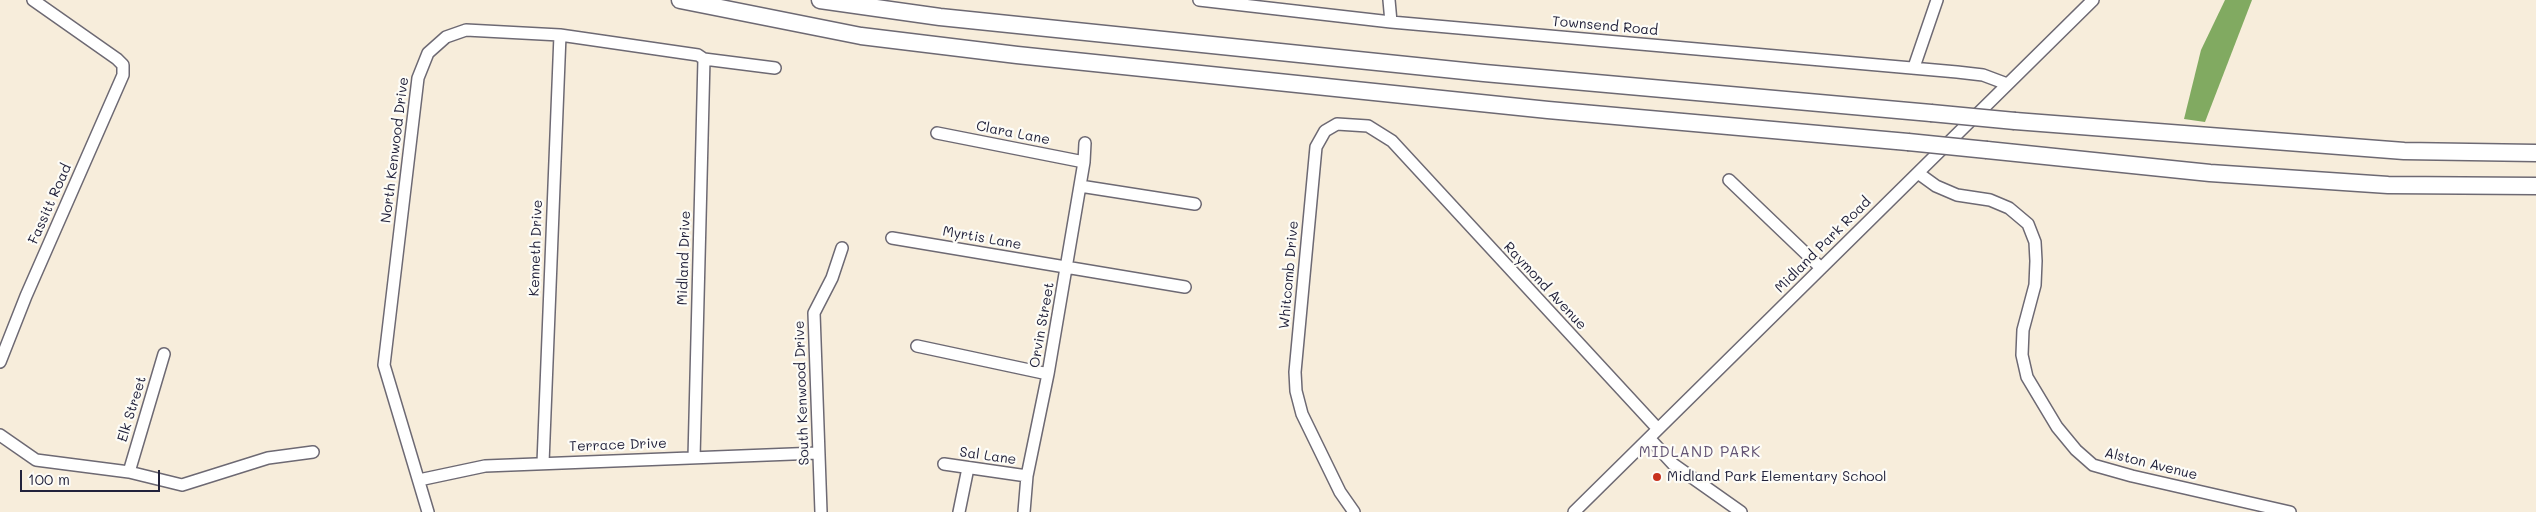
<!DOCTYPE html>
<html>
<head>
<meta charset="utf-8">
<style>
  body { margin:0 }
  #map { position:relative; width:2536px; height:512px; overflow:hidden; background:#f7eddb; font-family:Mali,sans-serif }
  canvas { display:block }
  .scale { position:absolute; left:20px; top:470px; width:140px; height:22px; box-sizing:border-box; border:2px solid #22223b; border-top:0; padding-left:6px; font-size:15px; line-height:18px; white-space:nowrap; color:#22223b; -webkit-text-stroke:4px #fdfcf7; paint-order:stroke }
</style>
</head>
<body>
<div id="map">
<canvas width="2536" height="512"></canvas>
<div class="scale">100 m</div>
</div>
<script>
const ctx = document.querySelector('canvas').getContext('2d');
ctx.lineJoin = 'round';
function paint(path, color) { ctx.fillStyle = color; ctx.fill(path, 'evenodd'); }
const toPath = rows => new Path2D(rows.map(r => 'M' + r).join(''));
function strokePath(path, color, width, dash) { ctx.strokeStyle = color; ctx.lineWidth = width; ctx.lineCap = dash ? 'butt' : 'round'; ctx.setLineDash(dash || []); ctx.stroke(path); }
function label(font, color, halo, rows, align = 'center') {
  ctx.font = font + ' Mali,sans-serif'; ctx.lineWidth = 4.5; ctx.setLineDash([]); ctx.textBaseline = 'middle'; ctx.strokeStyle = halo; ctx.fillStyle = color; for (const [text, x, y, turn = 0] of rows) {
    ctx.save(); ctx.translate(x, y); ctx.rotate((+turn || 0) * Math.PI / 180); ctx.textAlign = isNaN(turn) ? turn : align; if (halo) ctx.strokeText(text, 0, 0); ctx.fillText(text, 0, 0); ctx.restore();
  }
}
paint(toPath([
  [2225,0,2252,0,2205,122,2184,119,2201,50]
]), '#81aa61');
const minor = toPath([
  [1199,0,1391,22,1957,72,1983,75,2007,84],
  [1389,0,1391,22],
  [1914,67,1937,0],
  [937,133,1084,162],
  [1918,173,1936,186,1957,195,1990,200,2009,208,2028,224,2035,242,2036,261,2035,285,2023,330,2022,355,2027,377,2057,427,2076,450,2093,465,2132,476,2290,512],
  [1729,180,1821,268],
  [1080,186,1195,204],
  [892,238,1185,287],
  [917,346,1048,374],
  [0,362,26,296,123,75,123,65,117,59,33,0],
  [0,435,36,460,129,472,182,485,268,458,313,452],
  [1649,438,1673,464,1741,512],
  [694,458,704,59],
  [543,463,560,35],
  [944,464,1027,476],
  [129,472,164,354],
  [419,480,485,466,818,453],
  [428,512,384,365,418,78,428,53,446,37,466,30,560,35,698,55,704,59,775,68],
  [821,512,814,313,832,278,842,248],
  [959,512,968,468],
  [1024,512,1027,476,1048,374,1084,162,1085,143],
  [1354,512,1340,492,1302,414,1296,391,1295,372,1316,147,1325,131,1337,124,1368,126,1392,141,1658,429],
  [1574,512,2093,0]
]);
const highway = toPath([
  [680,0,861,36,1017,55,1548,110,1908,142],
  [820,0,940,17,1484,73,1931,113],
  [2015,121,2404,151,2536,153],
  [1987,150,2210,173,2388,185,2536,186]
]);
strokePath(minor, '#6d6973', 14);
strokePath(highway, '#6d6973', 19);
strokePath(minor, '#fff', 11);
strokePath(highway, '#fff', 16);
const highwayBridge = toPath([
  [1931,113,2015,121],
  [1908,142,1987,150]
]);
strokePath(highwayBridge, '#6d6973', 19, []);
strokePath(highwayBridge, '#fff', 16);
for (const [x, y, r, color] of [
  [1657,477,5,"#c8321e"]
]) { const dot = new Path2D(); dot.arc(x, y, r, 0, 2 * Math.PI); ctx.fillStyle = color; ctx.fill(dot); strokePath(dot, '#fdfcf7', 2); }
label('14px', '#22223b', '#fdfcf7', [
  ["Townsend Road",1605,26,5],
  ["Clara Lane",1013,133,11],
  ["North Kenwood Drive",395,150,-83],
  ["Fassitt Road",50,204,-66],
  ["Myrtis Lane",982,238,10],
  ["Midland Park Road",1823,245,-45],
  ["Kenneth Drive",536,248,-88],
  ["Midland Drive",684,258,-88],
  ["Whitcomb Drive",1289,275,-85],
  ["Raymond Avenue",1545,286,47],
  ["Orvin Street",1042,325,-80],
  ["South Kenwood Drive",802,393,-92],
  ["Elk Street",132,409,-73],
  ["Terrace Drive",618,445,-2],
  ["Sal Lane",988,456,8],
  ["Alston Avenue",2151,464,14]
]);
label('14px', '#22223b', '#fdfcf7', [
  ["Midland Park Elementary School",1667,477]
], 'left');
ctx.letterSpacing = '1px';
label('15px', '#635474', '#fdfcf7', [
  ["MIDLAND PARK",1700,452]
]);
ctx.letterSpacing = '0px';
</script>
</body>
</html>
